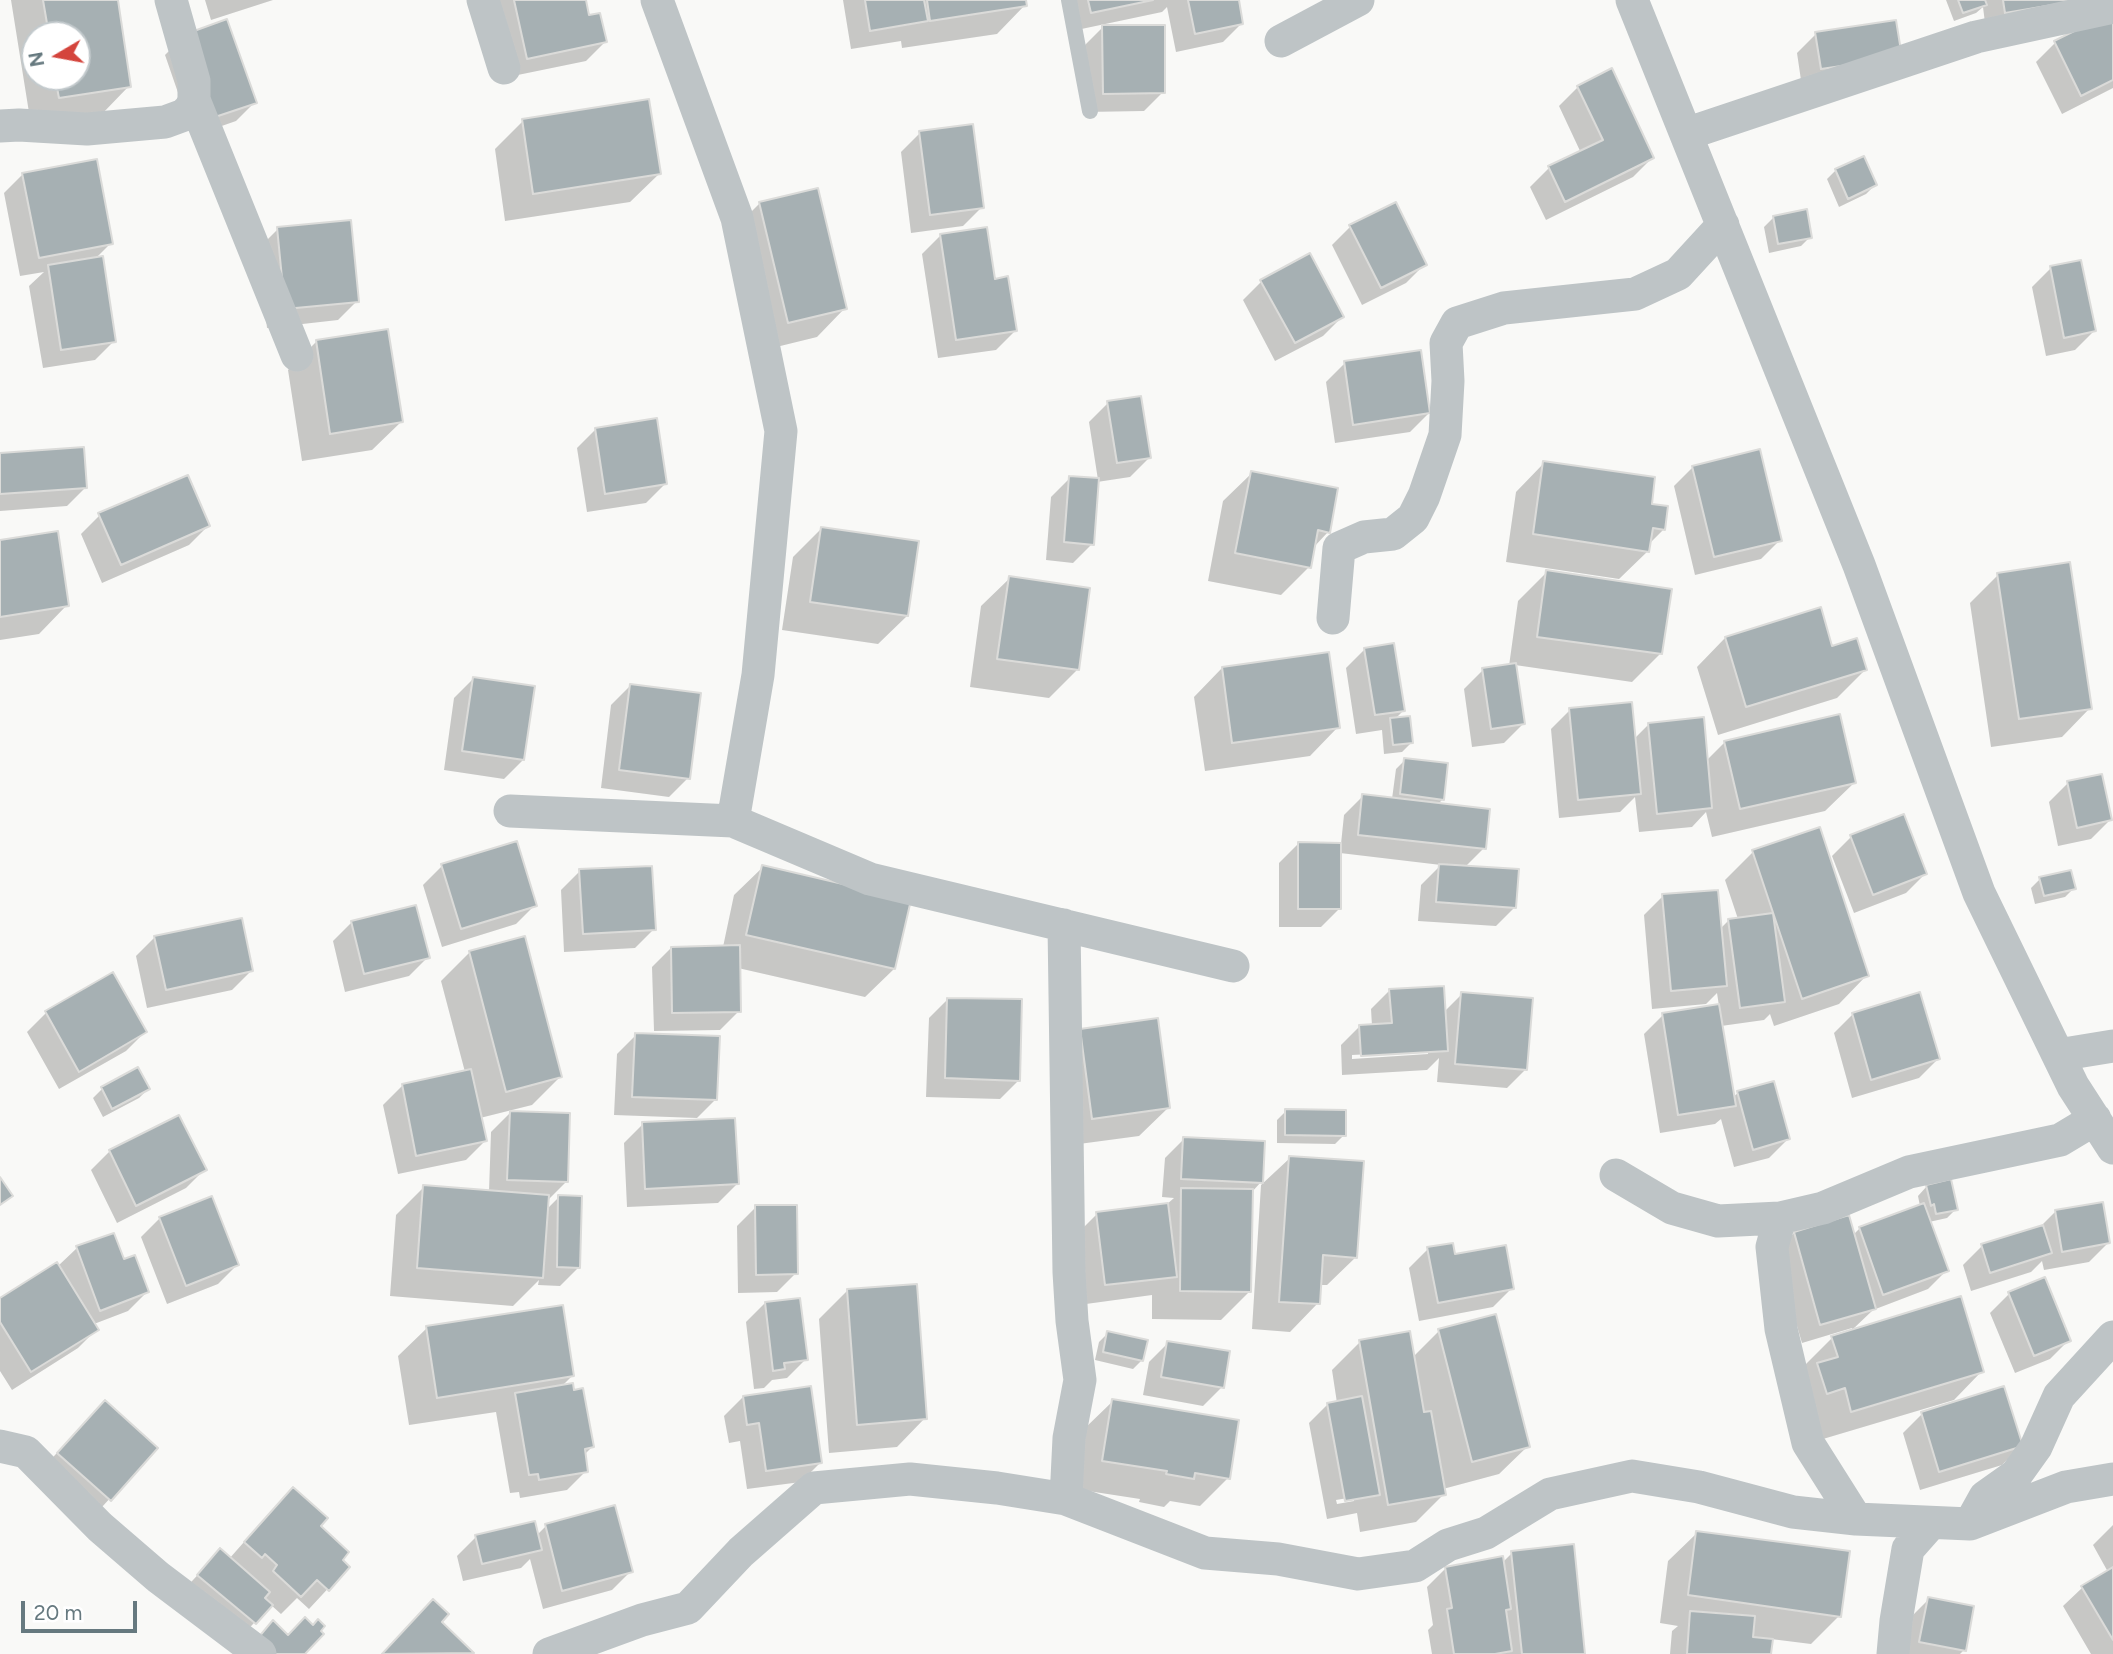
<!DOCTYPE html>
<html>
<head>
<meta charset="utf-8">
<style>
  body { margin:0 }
  #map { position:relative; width:2113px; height:1654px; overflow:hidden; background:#f9f9f7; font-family:Figtree,sans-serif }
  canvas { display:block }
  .north { position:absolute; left:21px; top:21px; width:70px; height:70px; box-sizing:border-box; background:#fff; border:2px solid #c2c9cc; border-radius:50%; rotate:260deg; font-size:19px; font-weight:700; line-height:28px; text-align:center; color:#66797f }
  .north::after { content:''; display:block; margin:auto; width:24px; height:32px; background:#d4443c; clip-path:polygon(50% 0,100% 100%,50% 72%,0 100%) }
  .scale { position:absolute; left:21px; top:1601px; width:116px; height:32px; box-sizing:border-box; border:4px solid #66797f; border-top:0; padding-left:9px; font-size:21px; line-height:24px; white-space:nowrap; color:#66797f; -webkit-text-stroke:5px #fff; paint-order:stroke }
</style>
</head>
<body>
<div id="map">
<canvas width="2113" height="1654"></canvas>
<div class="north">N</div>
<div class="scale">20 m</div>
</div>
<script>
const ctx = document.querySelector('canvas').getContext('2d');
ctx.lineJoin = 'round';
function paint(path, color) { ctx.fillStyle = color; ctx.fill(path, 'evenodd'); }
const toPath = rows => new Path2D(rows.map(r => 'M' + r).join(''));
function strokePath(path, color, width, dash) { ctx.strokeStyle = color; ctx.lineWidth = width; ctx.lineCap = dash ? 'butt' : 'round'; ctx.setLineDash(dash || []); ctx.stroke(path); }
paint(toPath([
  [11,0,116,0,129,86,101,115,31,125],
  [35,35,77,35,77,77,35,77],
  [205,0,273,0,211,20],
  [496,0,585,0,588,17,605,42,586,61,508,77],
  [843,0,1025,0,1025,5,997,34,902,48,901,41,851,49],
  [1066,0,1237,0,1242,23,1223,42,1176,52,1167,7,1162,12,1072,31],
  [1946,0,2107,0,1986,31,1983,7,1976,13,1954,21],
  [2113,16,2113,88,2062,114,2036,62,2055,43],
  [1103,27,1163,92,1144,111,1085,112,1084,46],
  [1816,34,1900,56,1802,87,1797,53],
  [184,36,255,102,236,121,193,136,165,55],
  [1578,87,1652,158,1633,177,1546,220,1530,187,1549,168,1581,153,1559,106],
  [523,121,659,174,630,202,505,221,495,149],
  [920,133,982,207,963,226,911,233,901,152],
  [1836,170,1875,185,1866,194,1839,207,1827,179],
  [23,174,111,243,95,259,114,341,95,360,43,368,29,286,44,272,20,276,4,193],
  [760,203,845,308,817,337,760,351,731,232],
  [1773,218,1810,237,1801,246,1769,253,1764,227],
  [1351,226,1425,264,1406,283,1362,305,1332,245],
  [278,229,357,301,338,320,267,328,259,248],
  [941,235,994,281,1015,331,996,350,938,358,922,254],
  [2051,268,2094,331,2075,350,2046,356,2032,287],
  [1262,281,1342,317,1323,336,1275,361,1243,300],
  [316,342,401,422,372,450,302,461,288,370],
  [1345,363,1429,413,1410,432,1335,443,1326,382],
  [1108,403,1149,458,1130,477,1097,482,1092,544,1073,563,1046,560,1051,497,1070,478,1098,480,1089,422],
  [596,429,665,484,646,503,587,512,577,448],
  [0,455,86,487,67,506,0,511],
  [1544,463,1650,506,1664,529,1649,544,1648,551,1619,579,1506,562,1516,492],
  [1693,467,1780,540,1761,559,1695,575,1674,486],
  [1252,473,1328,532,1313,548,1309,567,1281,595,1208,581,1223,501],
  [100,515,208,526,189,545,102,583,81,534],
  [821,529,907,616,878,644,782,630,793,557],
  [0,542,67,605,39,634,0,640],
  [1547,572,1661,653,1632,682,1515,665,1523,724,1504,743,1472,747,1464,689,1483,670,1509,666,1518,601],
  [1998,575,2090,708,2062,737,1991,747,1970,603],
  [1010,578,1077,670,1049,698,970,687,981,606],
  [1725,638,1831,648,1865,670,1837,698,1718,735,1697,667],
  [1365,649,1403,711,1395,719,1411,743,1402,752,1384,754,1382,730,1356,734,1346,668],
  [1222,668,1338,727,1310,756,1205,771,1194,697],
  [473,679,523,760,504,779,444,770,454,698],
  [630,686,688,778,669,797,601,788,611,705],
  [1570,710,1634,739,1649,724,1706,761,1725,742,1854,783,1825,811,1712,837,1706,812,1692,827,1639,832,1635,797,1620,812,1559,818,1551,729],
  [1405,760,1443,799,1437,805,1484,848,1465,867,1515,907,1496,926,1418,921,1421,885,1441,865,1340,853,1340,908,1321,927,1279,927,1279,863,1298,844,1341,844,1344,815,1363,796,1392,799,1396,769],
  [2068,783,2110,820,2091,839,2058,846,2049,802],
  [1851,837,1925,874,1906,893,1854,913,1832,856],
  [516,843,535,905,516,924,442,947,423,885,442,866],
  [1753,852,1867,975,1839,1004,1774,1026,1770,1014,1764,1020,1721,1026,1733,1097,1738,1093,1788,1139,1769,1158,1734,1167,1721,1119,1715,1124,1660,1133,1644,1034,1663,1015,1719,1006,1717,993,1706,1004,1652,1009,1644,915,1663,896,1720,929,1729,920,1738,919,1725,880],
  [763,867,894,969,865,997,738,968,739,1011,720,1030,654,1031,652,967,671,948,723,947,734,895],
  [580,871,654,929,635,948,564,952,561,890],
  [2040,879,2074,888,2065,897,2035,904,2031,888],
  [352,922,428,957,409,976,345,992,333,941],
  [155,937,251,971,232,990,147,1008,136,956],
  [470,952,560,1077,532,1105,480,1118,485,1141,466,1160,398,1174,383,1105,402,1086,465,1072,441,981],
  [112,975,145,1032,126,1051,59,1089,27,1032,46,1013],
  [1390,990,1444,1012,1462,994,1526,1069,1507,1088,1437,1082,1439,1058,1427,1070,1342,1075,1341,1045,1360,1026,1372,1026,1371,1009],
  [1428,1051,1428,1054,1352,1059,1352,1055],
  [948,999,1019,1080,1000,1099,926,1097,929,1018],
  [1853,1014,1938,1059,1919,1078,1852,1098,1834,1033],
  [1081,1031,1168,1108,1139,1136,1064,1146],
  [636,1035,716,1099,697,1118,614,1115,617,1054],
  [102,1089,148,1089,139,1098,103,1117,93,1098],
  [1286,1111,1344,1135,1335,1144,1277,1143,1277,1120],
  [510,1113,566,1182,547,1201,546,1210,559,1197,579,1267,560,1286,538,1285,539,1280,513,1306,390,1296,396,1215,424,1187,489,1192,491,1132],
  [643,1124,737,1184,718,1203,627,1207,624,1143],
  [1184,1139,1261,1182,1251,1193,1249,1292,1221,1320,1152,1319,1152,1295,1086,1304,1078,1233,1097,1214,1166,1205,1174,1198,1162,1197,1165,1158],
  [110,1151,205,1169,186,1188,117,1223,91,1170],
  [1290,1158,1356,1257,1327,1285,1319,1285,1318,1303,1290,1332,1252,1329,1261,1185],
  [1927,1186,1956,1209,1947,1218,1929,1222,1947,1270,1928,1289,1873,1310,1852,1330,1852,1328,1802,1343,1775,1252,1794,1233,1853,1235,1860,1228,1920,1206,1918,1196],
  [756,1207,796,1273,777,1292,738,1293,737,1226],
  [2056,1211,2108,1243,2089,1262,2044,1270,2042,1261,2031,1272,1971,1291,1963,1265,1982,1246,2039,1228],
  [160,1218,237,1265,218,1284,167,1304,141,1237],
  [113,1235,123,1262,147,1292,128,1311,94,1324,97,1329,78,1348,12,1390,0,1371,0,1300,58,1266,77,1248],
  [1428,1249,1454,1256,1512,1288,1493,1307,1419,1321,1409,1268],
  [847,1291,925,1418,897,1447,829,1453,819,1319],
  [2009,1294,2069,1340,2050,1359,2015,1373,1990,1313],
  [765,1303,806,1359,787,1378,772,1380,764,1388,754,1389,746,1322],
  [427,1328,572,1376,561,1387,592,1447,584,1455,586,1471,567,1490,520,1498,519,1492,510,1493,496,1412,409,1425,398,1356],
  [1439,1331,1528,1446,1499,1474,1443,1489,1444,1494,1416,1522,1360,1532,1357,1513,1327,1519,1309,1423,1328,1404,1337,1403,1332,1370,1360,1342,1413,1357],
  [1354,1497,1354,1501,1337,1504,1336,1500],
  [1108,1333,1142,1360,1133,1369,1095,1360,1099,1342],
  [1832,1338,1982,1371,1954,1400,1823,1439,1804,1366],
  [1168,1343,1222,1387,1203,1406,1143,1395,1149,1362],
  [743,1397,820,1463,801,1482,747,1489,740,1441,729,1443,724,1416],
  [1113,1401,1228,1478,1200,1506,1170,1501,1164,1507,1139,1502,1140,1499,1075,1489,1084,1429],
  [105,1402,156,1448,91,1519,39,1472],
  [1922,1414,2021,1446,2002,1465,1920,1490,1903,1433],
  [274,1508,318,1526,340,1560,348,1567,309,1609,297,1598,281,1614,271,1605,236,1642,180,1594,220,1551,229,1559],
  [2113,1525,2113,1654,2091,1654,2063,1606,2082,1588,2108,1572,2093,1545],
  [546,1526,631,1571,612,1590,543,1609,530,1559,521,1568,463,1581,457,1556,476,1537,537,1535],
  [1697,1533,1839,1616,1811,1644,1771,1639,1769,1654,1670,1654,1672,1631,1678,1626,1660,1623,1668,1561],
  [1512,1553,1584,1654,1432,1654,1428,1630,1433,1625,1427,1587,1446,1568,1502,1563],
  [1929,1599,1964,1650,1960,1654,1903,1654,1910,1618],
  [439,1622,472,1653,382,1654,405,1630]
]), '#0003');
const building = toPath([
  [43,0,118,0,131,87,59,98,55,77,77,77,77,35,49,35,43,0],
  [514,0,586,0,589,15,600,13,607,42,527,59,514,0],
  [865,0,924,0,928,21,870,31,865,0],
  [927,0,1026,0,1027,6,930,21,927,0],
  [1088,0,1153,0,1091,13,1088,0],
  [1188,0,1239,0,1243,24,1195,34,1188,0],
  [1958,0,1985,0,1987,5,1963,13,1958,0],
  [2003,0,2082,0,2005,13,2003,0],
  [2113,12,2113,80,2081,96,2054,41,2113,12],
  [227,19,257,103,212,118,183,35,227,19],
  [1896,20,1902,57,1821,69,1815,32,1896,20],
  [1102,25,1165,25,1165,93,1103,94,1102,25],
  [1612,68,1654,158,1565,202,1548,166,1603,140,1577,86,1612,68],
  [649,99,661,174,533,194,522,119,649,99],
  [973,124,984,208,930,215,919,131,973,124],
  [1864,156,1877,185,1848,199,1835,169,1864,156],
  [97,159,113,244,39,258,22,173,97,159],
  [818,188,847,309,788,323,759,202,818,188],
  [1396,202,1427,265,1381,288,1349,225,1396,202],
  [1807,209,1812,238,1778,244,1773,216,1807,209],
  [351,220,359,302,285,309,277,227,351,220],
  [987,227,995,279,1008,276,1017,331,956,340,940,234,987,227],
  [1310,253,1344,317,1295,343,1260,280,1310,253],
  [103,256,116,342,61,350,48,265,103,256],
  [2081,260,2096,331,2064,338,2050,266,2081,260],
  [388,329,403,422,330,434,316,340,388,329],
  [1421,350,1430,413,1353,425,1344,361,1421,350],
  [1141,396,1151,458,1117,463,1107,401,1141,396],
  [657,418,667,484,605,494,595,428,657,418],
  [84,447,87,488,0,494,0,453,84,447],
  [1760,449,1782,541,1714,557,1692,466,1760,449],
  [1543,461,1655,477,1652,504,1668,506,1665,530,1653,528,1649,552,1533,534,1543,461],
  [1251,471,1338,488,1330,533,1318,530,1311,568,1235,553,1251,471],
  [188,475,210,526,121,565,98,513,188,475],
  [1069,476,1099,478,1094,545,1064,542,1069,476],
  [821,527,919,541,908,616,810,602,821,527],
  [58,531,69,606,0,617,0,540,58,531],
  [2070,562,2092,709,2019,719,1997,573,2070,562],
  [1546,570,1672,589,1662,654,1537,637,1546,570],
  [1009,576,1090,588,1079,670,997,659,1009,576],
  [1821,607,1832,646,1857,638,1867,670,1746,707,1725,637,1821,607],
  [1394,643,1405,711,1375,715,1364,648,1394,643],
  [1329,652,1340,728,1232,743,1222,667,1329,652],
  [1516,663,1525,724,1491,729,1482,668,1516,663],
  [473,677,535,686,524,760,462,751,473,677],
  [630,684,701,693,690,779,619,770,630,684],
  [1632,702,1641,794,1578,800,1569,708,1632,702],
  [1840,714,1856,783,1740,809,1724,741,1840,714],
  [1410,716,1413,743,1393,745,1390,718,1410,716],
  [1704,717,1712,808,1657,814,1648,723,1704,717],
  [1404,758,1448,763,1444,800,1400,794,1404,758],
  [2102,774,2112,820,2077,828,2067,781,2102,774],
  [1362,794,1490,809,1486,849,1358,835,1362,794],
  [1904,814,1927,874,1873,895,1850,835,1904,814],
  [1820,827,1869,976,1802,999,1752,850,1820,827],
  [517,841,537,906,461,929,441,864,517,841],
  [1298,842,1341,843,1341,909,1298,909,1298,842],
  [1439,864,1519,869,1516,908,1436,902,1439,864],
  [762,865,911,900,895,969,746,935,762,865],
  [652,866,656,930,583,934,579,869,652,866],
  [2071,870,2076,889,2044,896,2039,877,2071,870],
  [1718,890,1727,986,1671,991,1662,894,1718,890],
  [416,905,430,958,364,974,351,921,416,905],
  [1773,913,1785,1002,1740,1008,1728,919,1773,913],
  [242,918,253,971,166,990,154,936,242,918],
  [525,936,562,1077,506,1092,469,951,525,936],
  [740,945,741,1012,672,1013,671,947,740,945],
  [113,972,147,1032,79,1072,45,1011,113,972],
  [1444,986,1448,1051,1361,1056,1359,1025,1392,1023,1389,989,1444,986],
  [1461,992,1533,998,1527,1070,1455,1064,1461,992],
  [1920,992,1940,1059,1871,1080,1852,1013,1920,992],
  [947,998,1022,999,1020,1081,945,1078,947,998],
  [1719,1004,1736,1106,1678,1115,1662,1013,1719,1004],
  [1158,1018,1170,1108,1092,1119,1080,1029,1158,1018],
  [635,1033,720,1036,717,1100,632,1097,635,1033],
  [138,1067,150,1089,112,1109,101,1087,138,1067],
  [471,1069,487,1141,416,1156,402,1084,471,1069],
  [1774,1081,1790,1139,1753,1150,1737,1091,1774,1081],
  [1285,1109,1346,1110,1346,1136,1285,1135,1285,1109],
  [510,1111,570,1113,568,1182,507,1180,510,1111],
  [179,1115,207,1170,136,1206,109,1150,179,1115],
  [735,1118,739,1184,645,1189,642,1122,735,1118],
  [1183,1137,1265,1141,1263,1183,1181,1179,1183,1137],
  [1289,1156,1364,1161,1357,1258,1323,1255,1320,1304,1279,1302,1289,1156],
  [0,1177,13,1196,0,1205,0,1177],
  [1951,1179,1958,1210,1936,1214,1934,1204,1931,1206,1926,1185,1951,1179],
  [423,1185,549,1195,543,1278,417,1268,423,1185],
  [1181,1188,1253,1189,1251,1292,1180,1291,1181,1188],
  [558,1195,582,1196,580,1268,557,1267,558,1195],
  [212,1196,239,1265,186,1286,159,1217,212,1196],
  [2103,1202,2110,1243,2062,1252,2055,1210,2103,1202],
  [1168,1203,1177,1277,1105,1285,1096,1212,1168,1203],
  [1924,1203,1949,1271,1883,1295,1859,1227,1924,1203],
  [755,1205,797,1205,798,1274,756,1275,755,1205],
  [1849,1215,1876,1309,1820,1325,1794,1232,1849,1215],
  [2043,1225,2052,1253,1990,1273,1981,1244,2043,1225],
  [114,1233,124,1259,135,1255,149,1292,100,1311,76,1246,114,1233],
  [1453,1243,1455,1254,1506,1245,1514,1289,1438,1303,1427,1247,1453,1243],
  [57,1262,99,1330,31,1372,0,1322,0,1298,57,1262],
  [2045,1277,2071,1341,2034,1356,2008,1292,2045,1277],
  [917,1284,927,1419,857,1425,847,1289,917,1284],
  [1961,1296,1984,1372,1851,1412,1845,1388,1827,1394,1817,1363,1838,1357,1831,1336,1961,1296],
  [800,1298,808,1360,784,1363,785,1369,773,1371,765,1302,800,1298],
  [563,1305,574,1376,437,1398,426,1326,563,1305],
  [1496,1314,1530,1447,1472,1462,1438,1329,1496,1314],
  [1107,1331,1148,1340,1143,1361,1103,1352,1107,1331],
  [1410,1331,1424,1412,1431,1411,1446,1495,1388,1505,1359,1340,1410,1331],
  [1167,1341,1230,1351,1224,1388,1161,1377,1167,1341],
  [573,1383,574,1390,583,1388,594,1447,585,1449,588,1472,539,1480,538,1474,529,1475,515,1393,573,1383],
  [811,1386,822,1463,766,1471,759,1423,747,1425,743,1396,811,1386],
  [2004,1386,2023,1446,1939,1472,1921,1412,2004,1386],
  [1362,1396,1380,1495,1345,1501,1327,1403,1362,1396],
  [1112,1399,1239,1420,1230,1479,1195,1473,1194,1479,1166,1474,1167,1471,1102,1461,1112,1399],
  [105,1400,158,1448,111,1501,57,1453,105,1400],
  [293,1487,328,1518,321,1526,349,1552,343,1560,350,1567,329,1591,317,1580,301,1597,273,1571,277,1565,265,1554,262,1558,244,1542,293,1487],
  [615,1505,633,1572,562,1591,545,1524,615,1505],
  [535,1521,542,1550,482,1564,475,1535,535,1521],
  [1696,1531,1850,1551,1841,1617,1688,1595,1696,1531],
  [1574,1544,1585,1654,1522,1654,1511,1551,1574,1544],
  [220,1548,270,1592,265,1598,273,1605,256,1624,197,1575,220,1548],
  [1503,1556,1511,1609,1506,1610,1512,1651,1495,1654,1454,1654,1447,1609,1452,1608,1445,1567,1503,1556],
  [2113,1567,2113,1640,2081,1586,2113,1567],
  [1928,1597,1974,1606,1966,1651,1919,1642,1928,1597],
  [433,1599,449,1614,442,1622,474,1653,382,1654,433,1599],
  [1690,1611,1755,1616,1753,1637,1773,1639,1771,1654,1687,1654,1690,1611],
  [305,1617,313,1625,318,1619,325,1626,321,1631,324,1634,305,1654,275,1654,258,1638,273,1620,288,1635,305,1617]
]);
paint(building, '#a6b0b3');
strokePath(building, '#dbdbd9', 2);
strokePath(toPath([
  [1069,0,1090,111]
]), '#bec4c6', 16);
strokePath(toPath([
  [483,0,504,68],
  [1632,0,1859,565,1979,893,2073,1086,2113,1148],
  [1281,41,1358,0],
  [194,100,297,355],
  [0,126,19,125,87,129,165,122,184,115,191,108,194,100,194,81,171,0],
  [1686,134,1976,37,2113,7],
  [1333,618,1339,548,1364,537,1393,534,1413,518,1424,496,1445,435,1448,381,1446,343,1457,323,1504,308,1635,294,1678,274,1723,225],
  [510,811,733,821,758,675,781,431,737,218,657,0],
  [733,821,870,879,1233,966],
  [1064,925,1069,1272,1072,1321,1080,1380,1069,1438,1066,1499,1205,1553,1278,1559,1358,1574,1415,1566,1448,1545,1486,1533,1550,1494,1632,1476,1699,1487,1793,1512,1856,1519,1808,1443,1781,1329,1772,1247,1780,1218],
  [2058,1055,2113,1046],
  [1616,1175,1672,1208,1718,1221,1780,1218,1823,1208,1909,1172,2060,1140,2095,1119],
  [0,1446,26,1452,100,1527,158,1577,260,1654],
  [1856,1519,1970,1524,2066,1487,2113,1479],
  [1970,1524,1985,1497,2016,1475,2036,1447,2059,1396,2113,1337],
  [549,1654,642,1620,688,1608,741,1552,814,1488,910,1479,997,1488,1066,1499],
  [1893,1654,1896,1621,1908,1549,1931,1523]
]), '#bec4c6', 33);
</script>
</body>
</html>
